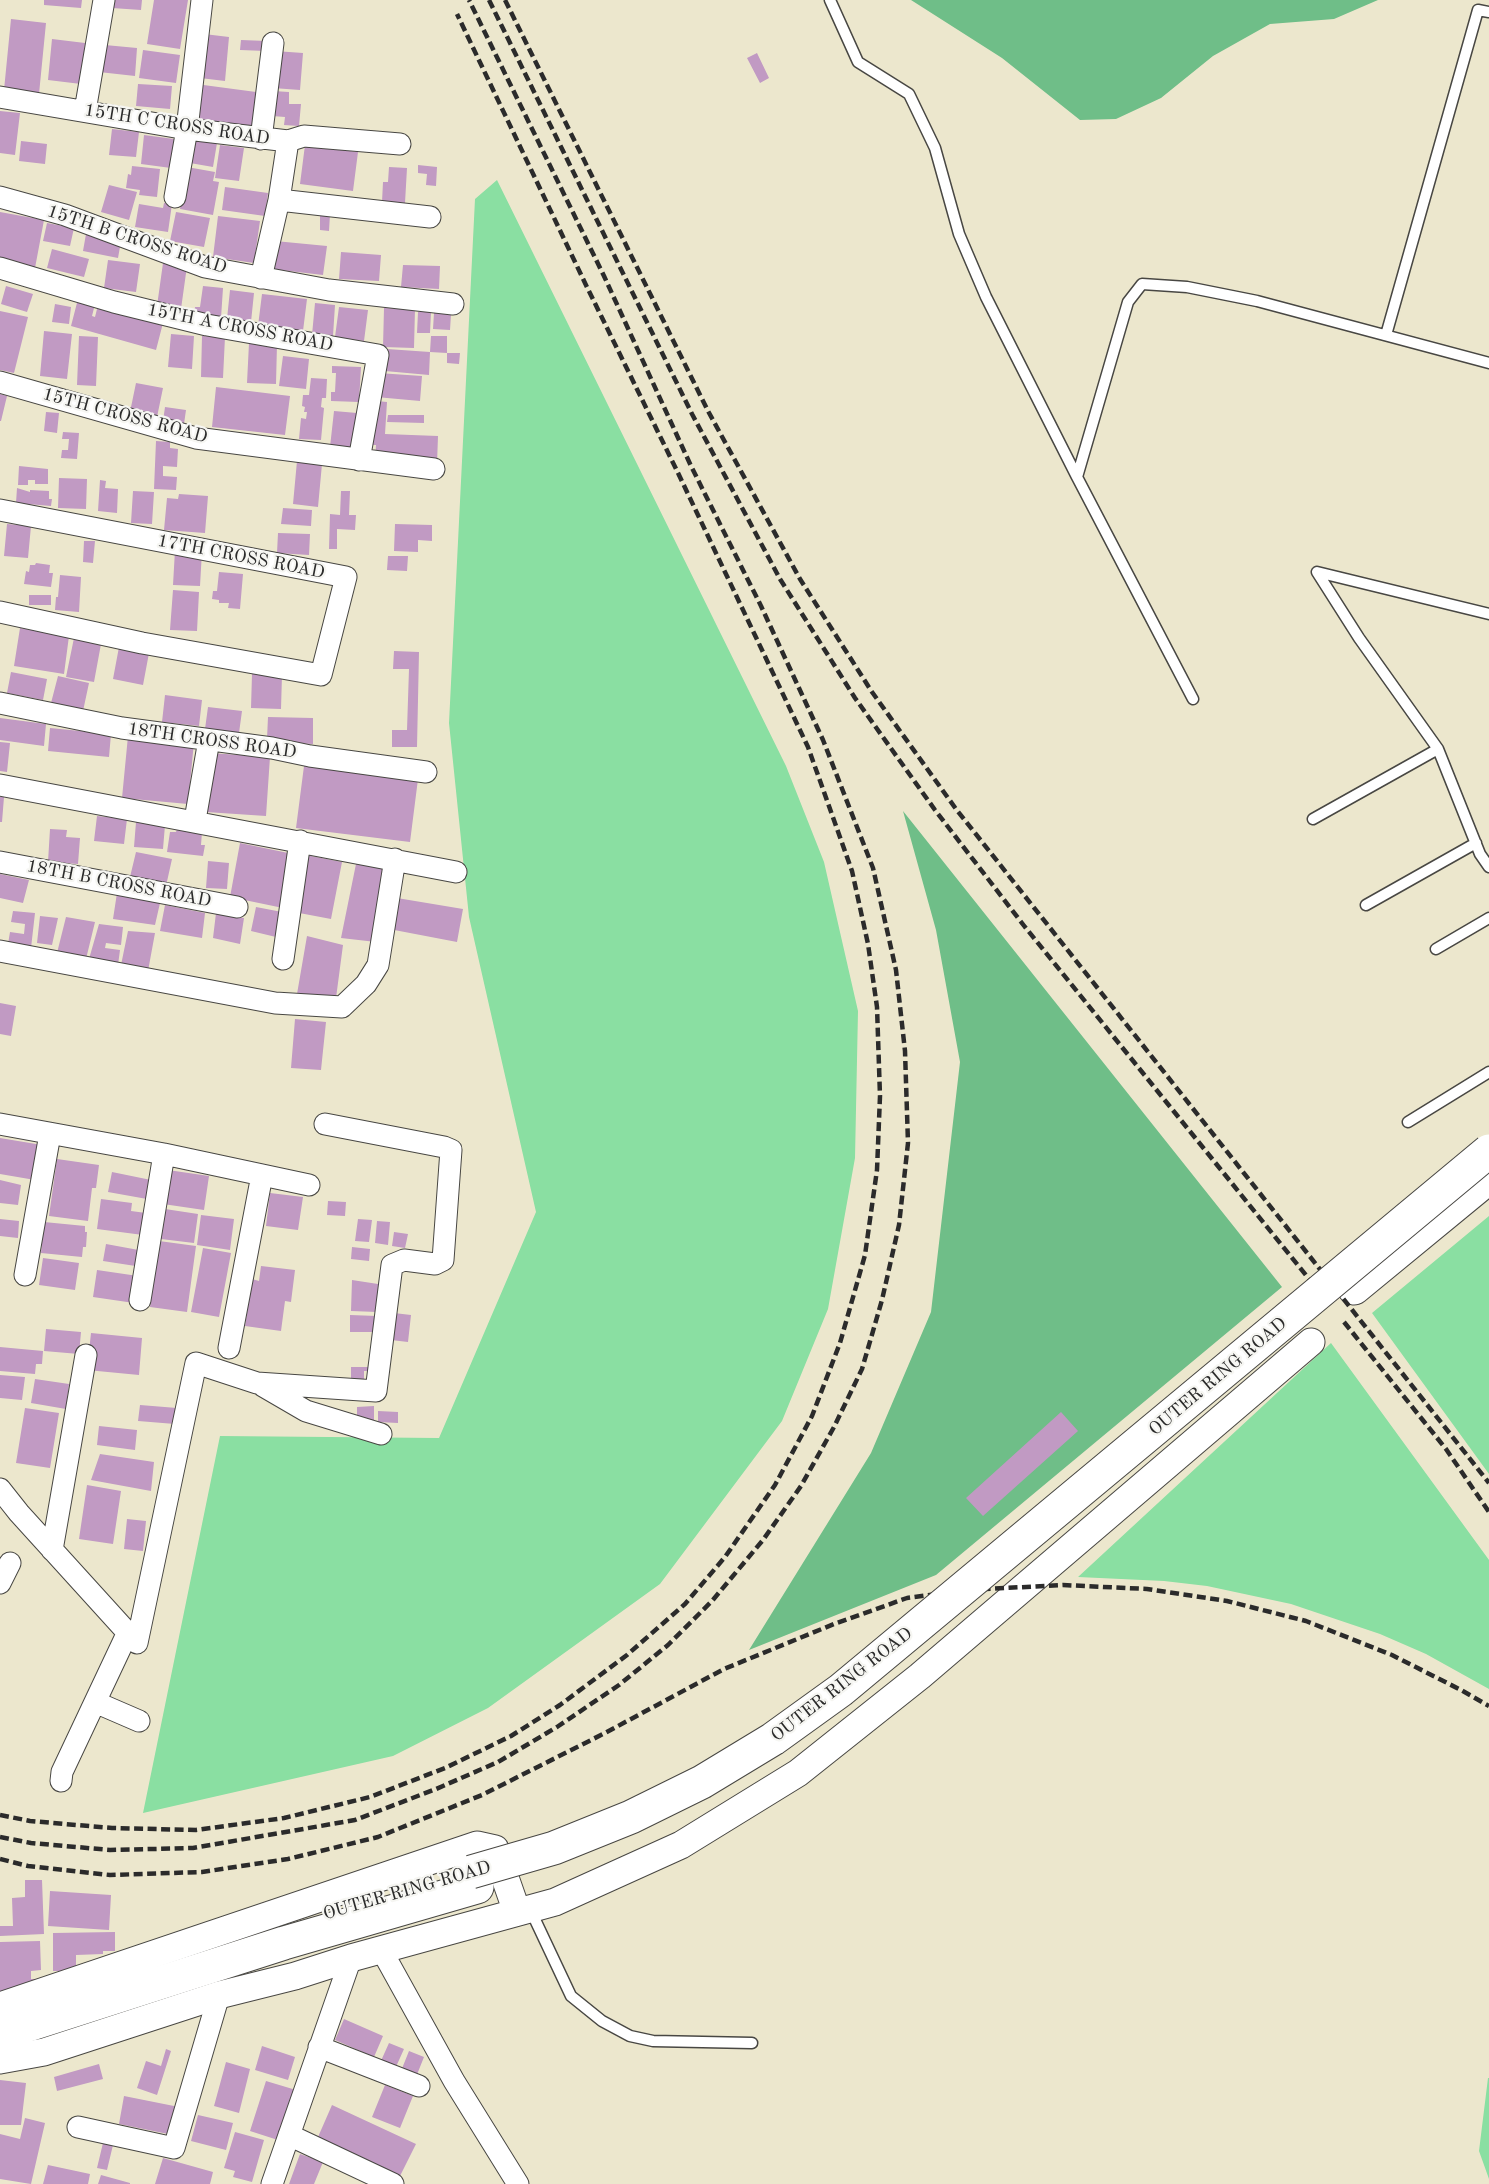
<!DOCTYPE html>
<html>
<head>
<meta charset="utf-8">
<style>
  body { margin:0 }
  canvas { display:block; background:#ece7cd }
</style>
</head>
<body>
<canvas width="1489" height="2184"></canvas>
<script>
const ctx = document.querySelector('canvas').getContext('2d');
ctx.lineJoin = 'round';
function paint(path, color) { ctx.fillStyle = color; ctx.fill(path, 'evenodd'); }
const toPath = rows => new Path2D(rows.map(r => 'M' + r).join(''));
function strokePath(path, color, width, dash) { ctx.strokeStyle = color; ctx.lineWidth = width; ctx.lineCap = dash ? 'butt' : 'round'; ctx.setLineDash(dash || []); ctx.stroke(path); }
function label(font, color, halo, rows, align = 'center') {
  ctx.font = font + ' "Old Standard TT",serif'; ctx.lineWidth = 4.5; ctx.setLineDash([]); ctx.textBaseline = 'middle'; ctx.strokeStyle = halo; ctx.fillStyle = color; for (const [text, x, y, turn = 0] of rows) {
    ctx.save(); ctx.translate(x, y); ctx.rotate((+turn || 0) * Math.PI / 180); ctx.textAlign = isNaN(turn) ? turn : align; if (halo) ctx.strokeText(text, 0, 0); ctx.fillText(text, 0, 0); ctx.restore();
  }
}
paint(toPath([
  [497,180,786,766,824,862,858,1011,855,1158,828,1309,782,1421,660,1584,488,1708,393,1756,143,1813,220,1436,439,1438,536,1212,469,917,449,723,475,199],
  [1489,1216,1489,1474,1372,1313],
  [1331,1343,1489,1560,1489,1689,1426,1654,1380,1634,1291,1604,1207,1586,1164,1581,1078,1577],
  [1488,2078,1489,2078,1489,2179,1479,2151]
]), '#8adfa2');
paint(toPath([
  [911,0,1378,0,1334,19,1270,24,1213,56,1161,98,1116,119,1080,120,1002,58],
  [903,811,1282,1287,936,1575,749,1650,871,1453,931,1312,960,1062,936,930]
]), '#6fbe88');
paint(toPath([
  [44,0,82,0,81,8,44,5],
  [113,0,142,0,141,10,112,8],
  [154,0,188,0,180,49,147,44],
  [11,19,46,23,39,94,4,90],
  [204,34,229,37,225,81,200,78],
  [52,39,85,43,81,84,48,80],
  [241,40,267,41,266,51,240,50],
  [105,45,137,48,135,76,99,72],
  [143,50,180,55,176,83,139,78],
  [275,51,303,53,300,90,273,88],
  [757,53,769,78,760,83,747,58],
  [138,84,172,86,170,109,136,106],
  [196,84,256,92,252,126,191,118],
  [273,91,289,92,289,104,301,104,299,126,284,125,285,117,272,116],
  [0,111,20,113,15,155,0,153],
  [112,129,139,132,136,157,109,155],
  [144,135,174,139,171,168,141,164],
  [194,139,217,143,213,167,190,163],
  [21,141,47,144,45,164,19,161],
  [220,145,244,148,239,181,215,178],
  [305,145,358,152,353,191,300,184],
  [418,165,437,167,436,186,426,185,427,174,418,173],
  [132,166,160,169,157,197,139,195,140,190,126,188,128,174,131,175],
  [187,167,215,172,213,181,219,182,213,215,180,209],
  [389,167,407,168,405,203,397,202,397,208,382,202,383,182,388,182],
  [109,185,137,192,129,220,101,212],
  [225,187,268,193,265,216,222,210],
  [164,203,172,204,168,232,135,227,139,204,163,208],
  [0,212,44,220,35,268,0,261],
  [176,212,210,218,204,247,170,241],
  [320,213,330,214,329,231,320,230],
  [218,216,260,221,254,263,213,257],
  [47,223,74,228,70,246,43,241],
  [86,234,121,241,118,258,83,251],
  [275,241,327,246,323,275,272,269],
  [52,249,89,259,84,277,47,268],
  [341,252,381,255,379,281,339,279],
  [108,260,140,264,136,292,104,288],
  [163,263,187,266,181,309,157,306],
  [403,265,440,266,439,289,401,287],
  [6,286,33,294,27,312,1,304],
  [203,286,223,288,221,318,194,315,195,307,200,307],
  [230,290,254,293,251,322,227,319],
  [262,294,307,299,303,331,258,326],
  [78,299,95,304,92,316,95,317,98,305,163,323,156,350,71,326],
  [315,303,335,305,333,336,312,335],
  [55,304,71,307,69,324,52,322],
  [339,307,368,310,364,341,335,337],
  [384,308,415,309,414,348,383,347],
  [0,311,28,317,14,373,0,370],
  [418,312,431,312,430,333,417,333],
  [434,313,451,314,450,330,433,329],
  [44,331,72,334,67,379,40,376],
  [171,334,194,336,192,369,168,367],
  [79,336,98,337,96,386,77,385],
  [202,336,225,337,223,378,201,377],
  [431,336,447,336,447,353,430,352],
  [249,343,277,344,276,384,247,383],
  [387,349,430,352,429,375,385,371],
  [447,353,460,353,459,364,447,363],
  [283,356,309,359,306,389,279,386],
  [332,366,361,367,359,402,331,401,331,392,335,392,336,373,332,373],
  [378,373,422,376,420,401,376,397],
  [311,378,327,379,326,398,322,398,321,407,324,408,321,440,299,439,301,418,306,419,307,412,304,412,305,407,302,406,303,395,309,395],
  [136,383,163,388,157,417,130,412],
  [216,387,290,396,285,435,212,427],
  [0,394,7,396,1,421,0,421],
  [377,401,387,402,385,434,438,436,437,464,375,462,376,445,368,445],
  [165,407,186,410,184,424,163,421],
  [334,411,357,413,353,450,330,447],
  [46,412,59,413,57,433,44,431],
  [388,415,424,415,424,423,387,422],
  [63,432,79,433,77,459,61,458,62,450,68,450,69,439,62,439],
  [156,441,170,442,170,448,178,449,177,467,163,466,163,476,177,477,176,490,154,489],
  [297,461,322,464,318,507,293,504],
  [19,466,48,469,48,484,35,484,35,480,28,480,28,485,18,485],
  [59,478,87,479,86,509,58,508],
  [100,480,106,481,105,488,118,489,117,513,98,511],
  [17,488,30,492,30,490,49,491,49,499,52,499,51,506,16,503],
  [133,491,154,492,152,524,131,523],
  [341,491,350,491,349,515,356,515,355,530,337,529,337,549,329,549,330,514,340,515],
  [179,494,208,496,205,533,164,530,167,498,178,499],
  [283,508,312,510,311,526,281,524],
  [7,524,31,526,28,558,4,556],
  [395,524,432,525,432,541,418,540,418,552,394,551],
  [278,533,310,534,309,555,277,553],
  [84,541,95,541,93,563,83,562],
  [175,550,202,551,200,586,173,585],
  [388,556,408,556,407,571,387,570],
  [36,563,50,565,49,573,53,573,51,587,24,584,26,571,29,572,30,565,35,565],
  [219,572,243,574,240,609,228,608,229,603,219,603,219,600,212,599,213,591,217,591],
  [60,575,81,577,79,612,55,610,56,597,58,597],
  [173,590,199,592,197,631,170,630],
  [29,595,51,595,51,605,29,605],
  [20,628,69,636,64,674,14,666],
  [74,638,101,644,94,682,66,677],
  [119,647,149,653,143,685,113,679],
  [394,651,419,652,417,747,392,747,392,730,407,730,409,669,393,669],
  [11,672,47,679,43,700,7,693],
  [252,674,282,675,281,709,251,708],
  [58,676,89,683,83,711,51,703],
  [165,695,202,700,199,726,162,722],
  [208,707,242,711,239,733,205,729],
  [268,717,313,718,313,744,291,743,291,740,267,739],
  [0,718,46,724,44,746,0,740],
  [50,728,111,734,109,757,48,751],
  [128,736,194,742,188,804,122,798],
  [0,742,10,743,7,772,0,771],
  [210,753,270,757,266,816,206,812],
  [304,766,418,779,410,842,296,828],
  [0,797,4,797,2,822,0,822],
  [97,816,127,819,124,844,94,841],
  [136,822,165,825,163,849,134,847],
  [50,829,67,830,66,837,80,838,78,864,48,862],
  [177,829,202,832,201,845,205,845,203,856,167,852,170,832,176,832],
  [240,843,293,854,283,908,230,897],
  [136,852,172,859,166,886,130,877],
  [306,855,342,862,331,919,294,912],
  [208,861,229,863,227,889,206,888],
  [356,864,388,870,376,942,341,938],
  [0,874,29,880,23,903,0,898],
  [117,893,160,903,155,925,113,919],
  [397,898,463,909,457,942,389,929],
  [165,905,205,913,202,938,160,931],
  [256,907,282,912,276,937,251,931],
  [13,911,35,913,31,948,8,944,10,932,24,934,25,924,11,922],
  [216,913,244,918,240,944,213,938],
  [40,916,58,918,52,945,37,943],
  [66,917,95,922,86,959,57,953],
  [99,924,123,927,121,945,106,943,105,948,120,950,118,965,89,959],
  [128,931,155,933,148,971,121,965],
  [307,936,343,945,336,998,297,994],
  [0,1003,16,1006,11,1036,0,1034],
  [295,1019,326,1022,321,1070,291,1068],
  [0,1138,42,1145,35,1180,0,1174],
  [57,1159,99,1165,96,1188,92,1188,88,1221,49,1216],
  [168,1170,209,1176,204,1210,163,1204],
  [112,1172,151,1180,147,1199,108,1192],
  [0,1180,21,1185,18,1205,0,1203],
  [270,1193,303,1197,298,1230,266,1226],
  [101,1199,132,1203,131,1211,146,1213,143,1235,97,1229],
  [328,1201,346,1202,345,1216,327,1215],
  [165,1209,198,1214,194,1243,161,1239],
  [201,1215,234,1219,230,1250,197,1245],
  [0,1219,19,1221,18,1238,0,1236],
  [358,1219,372,1220,369,1242,355,1241],
  [377,1221,390,1222,388,1245,375,1243],
  [44,1222,85,1226,85,1232,87,1232,86,1247,83,1247,82,1257,41,1253],
  [394,1232,408,1234,405,1248,392,1246],
  [159,1241,196,1246,187,1312,150,1307],
  [106,1244,144,1251,142,1267,103,1261],
  [352,1247,370,1249,369,1261,351,1259],
  [203,1248,231,1253,219,1317,191,1312],
  [43,1258,79,1263,75,1290,39,1285],
  [261,1266,295,1270,291,1302,285,1301,281,1331,245,1326,252,1279,259,1281],
  [97,1270,138,1276,134,1303,93,1297],
  [352,1280,378,1284,377,1312,351,1311],
  [394,1313,411,1315,408,1342,391,1340],
  [350,1315,377,1316,376,1332,350,1332],
  [46,1329,81,1332,79,1354,44,1351],
  [91,1333,142,1338,139,1375,87,1370],
  [0,1347,43,1351,42,1364,36,1364,35,1374,0,1371],
  [351,1367,369,1367,368,1371,364,1371,364,1381,351,1381],
  [0,1375,25,1377,22,1400,0,1398],
  [35,1379,69,1384,66,1409,31,1403],
  [140,1405,177,1408,175,1424,138,1421],
  [374,1406,374,1423,357,1423,357,1407],
  [25,1408,59,1413,50,1468,16,1463],
  [378,1411,398,1412,398,1423,378,1422],
  [1061,1412,1078,1431,983,1516,966,1498],
  [99,1426,137,1430,135,1450,97,1445],
  [100,1454,154,1462,151,1491,91,1480],
  [87,1485,121,1491,113,1544,79,1539],
  [127,1519,146,1521,143,1551,124,1549],
  [25,1880,42,1880,44,1934,0,1936,0,1926,13,1926,12,1898,25,1897],
  [50,1891,111,1895,109,1930,48,1926],
  [115,1932,115,1951,103,1951,103,1954,76,1955,76,1971,53,1971,53,1933],
  [40,1941,41,1970,31,1971,31,1979,45,1979,0,1996,0,1942],
  [344,2019,383,2036,374,2057,335,2040],
  [389,2043,404,2049,395,2069,380,2063],
  [262,2046,295,2057,288,2080,255,2070],
  [166,2049,171,2051,157,2095,137,2088,146,2061,161,2066],
  [409,2051,424,2057,414,2082,399,2076],
  [226,2062,250,2069,239,2113,214,2106],
  [99,2064,103,2079,57,2091,54,2077],
  [0,2080,26,2083,21,2125,0,2125],
  [266,2081,296,2090,281,2141,250,2131],
  [385,2085,413,2096,400,2128,372,2117],
  [124,2096,179,2107,173,2135,119,2124],
  [332,2105,416,2144,400,2176,318,2137],
  [198,2115,233,2123,226,2150,191,2141],
  [25,2118,45,2123,31,2184,0,2179,0,2134,20,2139],
  [235,2132,264,2140,252,2182,233,2177,235,2171,224,2168],
  [103,2143,113,2145,107,2170,97,2168],
  [300,2154,323,2162,314,2184,289,2184],
  [163,2158,213,2172,210,2184,155,2184],
  [48,2165,90,2174,88,2184,43,2184],
  [101,2175,130,2183,130,2184,98,2184]
]), '#c19ac3');
const service = toPath([
  [830,0,858,62,909,94,935,148,959,234,986,297,1077,477],
  [1386,335,1478,10,1489,12],
  [1489,614,1317,572,1359,638,1438,749,1480,854,1489,867],
  [1193,699,1077,477,1128,302,1142,284,1187,287,1257,301,1489,363],
  [1313,819,1438,749],
  [1366,905,1476,843],
  [1436,949,1489,918],
  [1408,1122,1489,1072],
  [530,1909,571,1996,602,2021,630,2036,653,2041,752,2043]
]);
const minor = toPath([
  [0,97,187,129,288,141,279,200,261,278],
  [85,111,104,0],
  [261,139,273,43],
  [288,141,304,136,400,144],
  [0,197,65,215,205,267,329,290,453,304],
  [175,197,187,129,202,0],
  [279,200,430,217],
  [0,268,114,302,207,325,378,355,359,460],
  [0,382,196,438,434,469],
  [0,510,346,577,321,675,142,643,0,612],
  [0,703,122,728,272,748,310,756,426,772],
  [0,785,456,872],
  [195,820,209,740],
  [0,862,237,907],
  [0,951,275,1003,342,1007,366,984,378,965,395,859],
  [283,959,300,841],
  [0,1124,164,1154,309,1185],
  [25,1275,50,1134],
  [140,1300,164,1154],
  [229,1348,262,1175],
  [263,1386,306,1411,381,1434],
  [0,1489,19,1513,137,1643,196,1363,257,1383,376,1391,392,1265,404,1260,435,1264,443,1260,451,1150,444,1147,325,1124],
  [52,1550,86,1355],
  [0,1583,10,1563],
  [95,1702,139,1721],
  [61,1781,62,1772,128,1632],
  [382,1951,454,2081,518,2184],
  [319,2047,419,2086],
  [78,2127,174,2148,219,1995],
  [289,2135,393,2184],
  [272,2184,351,1958]
]);
const tertiary = toPath([
  [0,2006,477,1845,495,1849,517,1912],
  [0,2060,44,2052,219,1995,295,1976,351,1958,555,1902,681,1845,798,1773,920,1676,1311,1342]
]);
const trunk = toPath([
  [1354,1288,1489,1177],
  [0,2034,284,1943,477,1887]
]);
strokePath(service, '#484743', 13);
strokePath(minor, '#484743', 23);
strokePath(tertiary, '#484743', 29);
strokePath(trunk, '#484743', 35);
strokePath(service, '#fff', 10);
strokePath(minor, '#fff', 21);
strokePath(tertiary, '#fff', 27);
strokePath(trunk, '#fff', 33);
strokePath(toPath([
  [489,0,692,414,780,579,855,698,935,810,1025,927,1318,1290],
  [505,0,708,411,800,579,872,692,956,809,1489,1483],
  [1344,1322,1446,1449,1489,1512],
  [0,1815,30,1821,112,1828,196,1830,284,1818,370,1797,445,1768,511,1736,560,1705,627,1655,685,1604,725,1557,775,1485,812,1416,840,1343,865,1255,877,1170,880,1096,877,1007,868,944,852,871,808,747,679,475,585,283,457,14],
  [0,1837,31,1843,110,1850,193,1848,355,1820,436,1789,498,1762,557,1727,619,1685,668,1645,712,1601,763,1540,801,1486,834,1427,862,1369,882,1300,899,1225,908,1143,905,1051,896,970,873,868,823,740,761,606,691,466,604,276,469,0],
  [0,1859,28,1866,110,1875,202,1872,288,1859,378,1837,482,1795,605,1733,724,1669,834,1624,907,1598,967,1590,1063,1585,1147,1589,1227,1601,1306,1621,1392,1655,1461,1690,1489,1706]
]), '#2b2b2b', 4.5, [9, 4.5]);
const trunkBridge = toPath([
  [471,1872,554,1848,631,1817,702,1782,773,1739,841,1690,1489,1151]
]);
strokePath(trunkBridge, '#484743', 35, []);
strokePath(trunkBridge, '#fff', 33);
label('18px', '#2b2b2b', '#f6f6f2', [
  ["15TH C CROSS ROAD",177,125,9],
  ["15TH B CROSS ROAD",137,240,18],
  ["15TH A CROSS ROAD",240,328,11],
  ["15TH CROSS ROAD",125,416,15],
  ["17TH CROSS ROAD",241,557,11],
  ["18TH CROSS ROAD",212,741,8],
  ["18TH B CROSS ROAD",119,884,11],
  ["OUTER RING ROAD",1218,1377,-40],
  ["OUTER RING ROAD",842,1685,-38],
  ["OUTER RING ROAD",407,1891,-16]
]);
</script>
</body>
</html>
